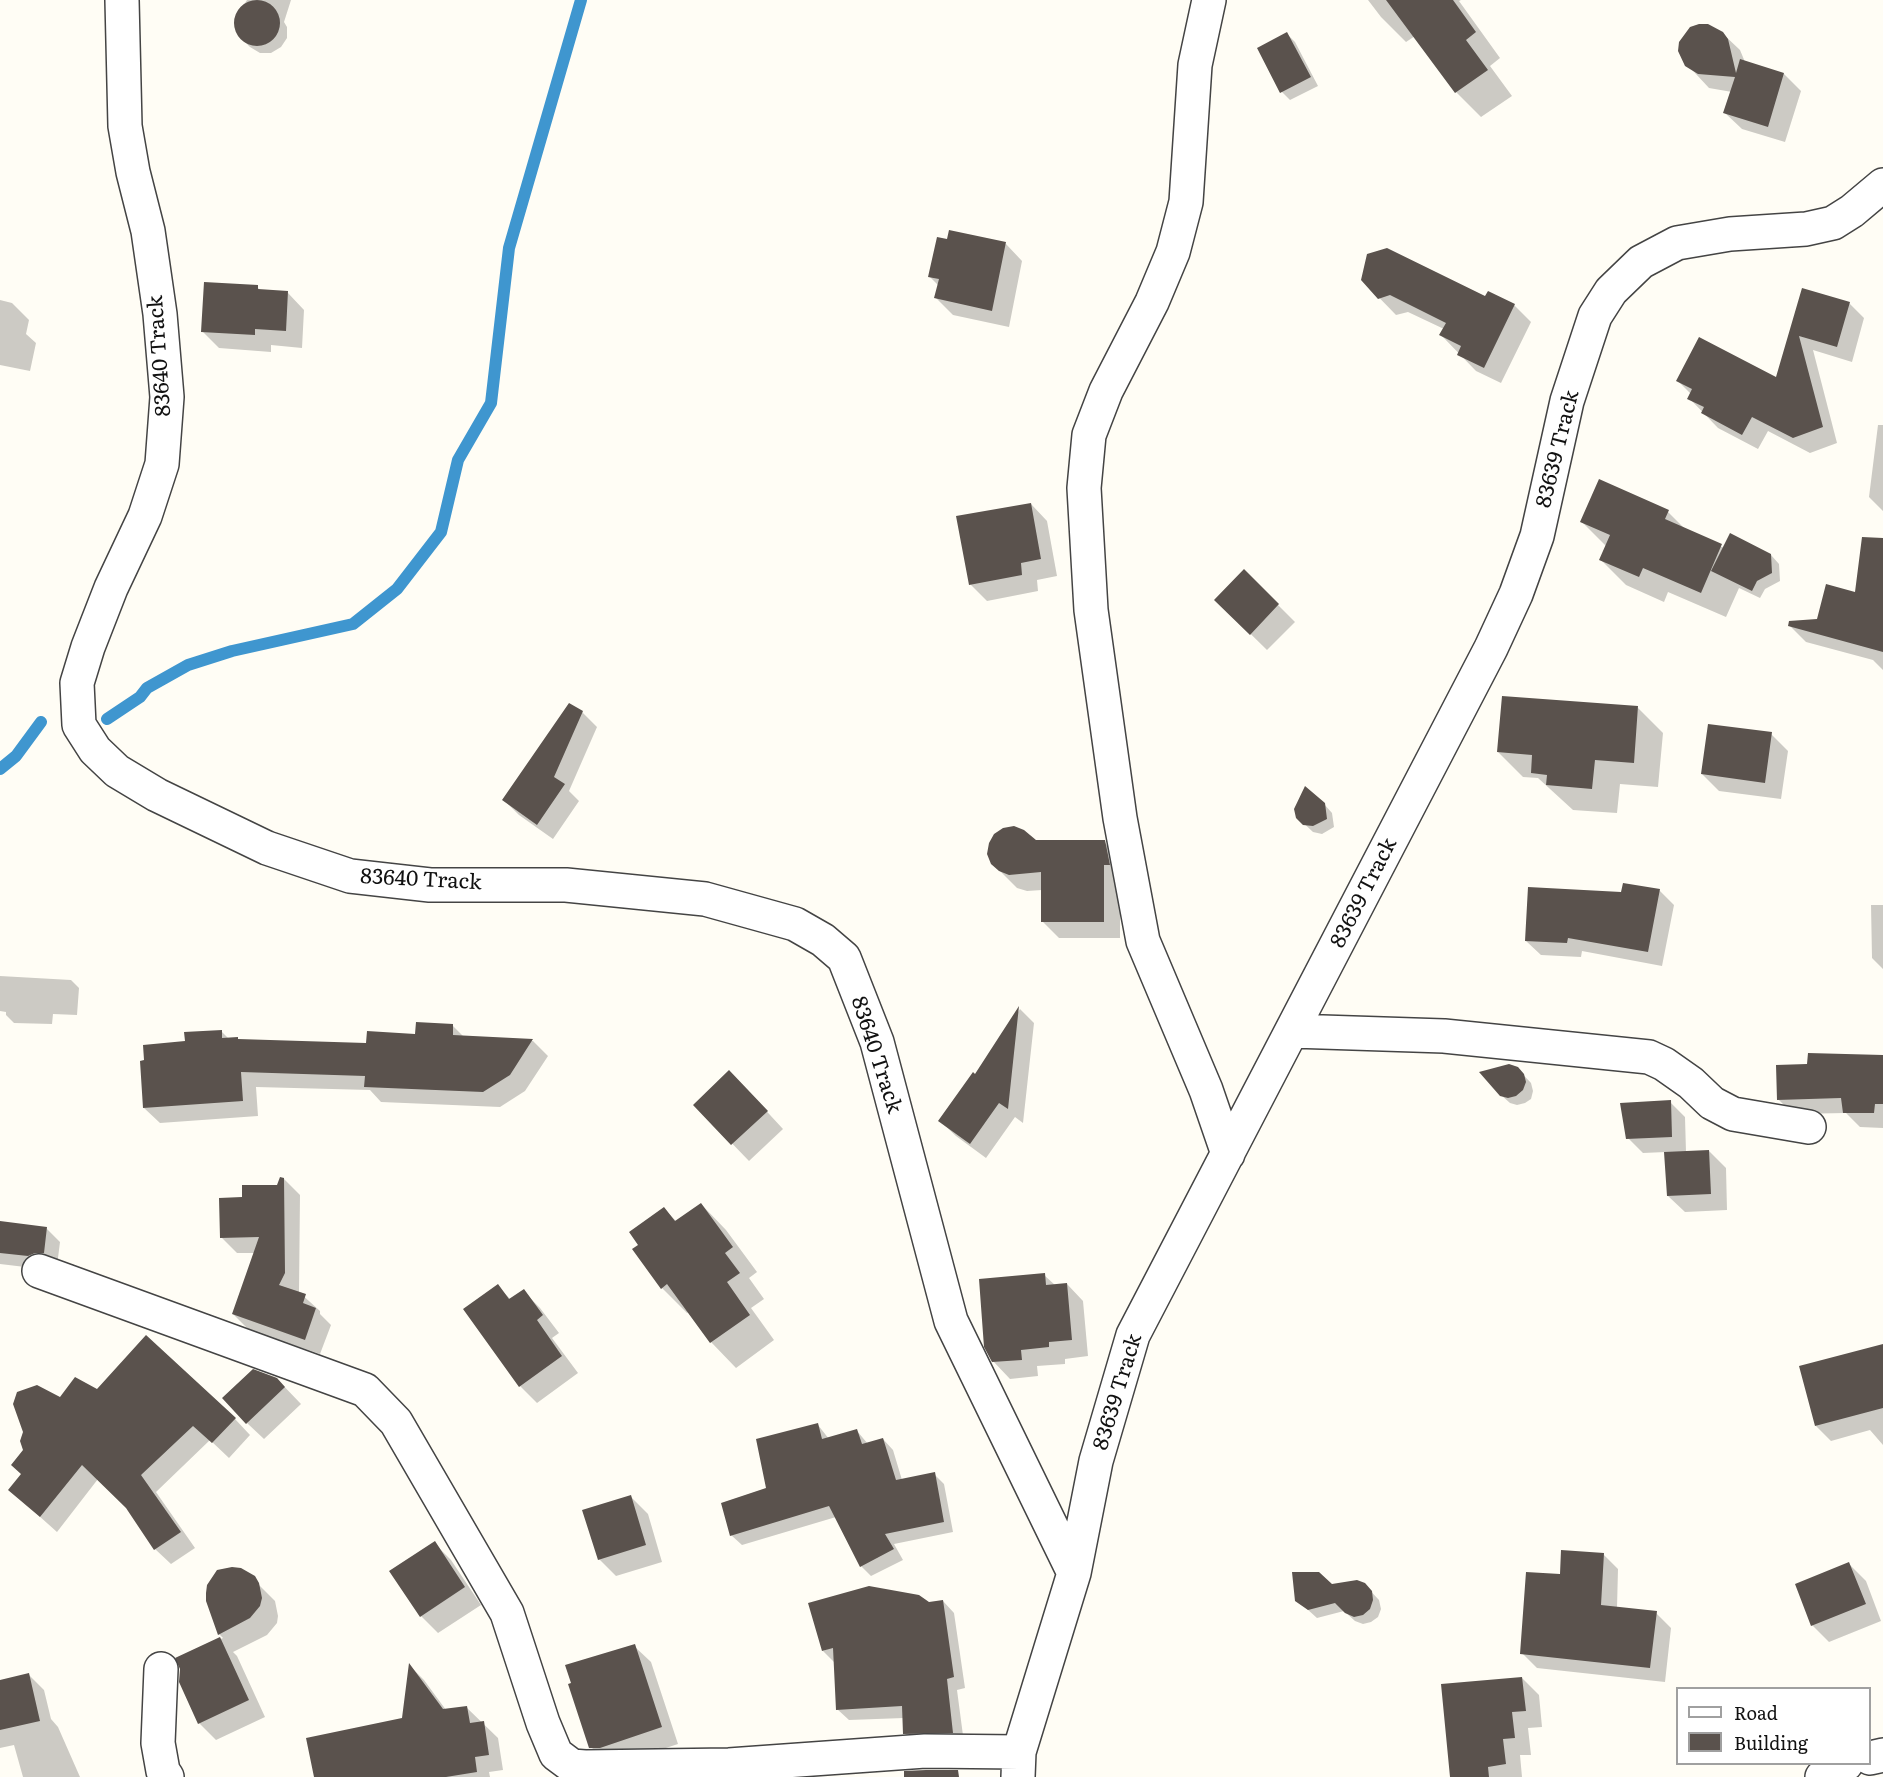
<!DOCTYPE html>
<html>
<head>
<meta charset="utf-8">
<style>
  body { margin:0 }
  #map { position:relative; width:1883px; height:1777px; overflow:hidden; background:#fffdf5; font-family:Literata,serif }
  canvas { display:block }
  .legend { position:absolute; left:1676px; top:1687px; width:195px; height:78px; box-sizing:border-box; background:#fff; border:2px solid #a0a0a0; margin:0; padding:8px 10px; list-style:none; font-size:18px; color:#111 }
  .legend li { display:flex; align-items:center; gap:12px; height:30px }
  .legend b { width:30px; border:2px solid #a0a0a0 }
</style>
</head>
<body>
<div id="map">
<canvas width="1883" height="1777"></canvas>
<ul class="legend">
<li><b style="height:8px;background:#fff"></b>Road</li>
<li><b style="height:16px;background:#5a524d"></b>Building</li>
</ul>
</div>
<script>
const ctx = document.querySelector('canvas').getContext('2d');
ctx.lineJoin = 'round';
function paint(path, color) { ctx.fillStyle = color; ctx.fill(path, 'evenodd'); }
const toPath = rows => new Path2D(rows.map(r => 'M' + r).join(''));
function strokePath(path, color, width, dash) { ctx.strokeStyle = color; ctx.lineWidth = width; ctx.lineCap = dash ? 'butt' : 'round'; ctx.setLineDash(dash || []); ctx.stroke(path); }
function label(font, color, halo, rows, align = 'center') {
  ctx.font = font + ' Literata,serif'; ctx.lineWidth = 6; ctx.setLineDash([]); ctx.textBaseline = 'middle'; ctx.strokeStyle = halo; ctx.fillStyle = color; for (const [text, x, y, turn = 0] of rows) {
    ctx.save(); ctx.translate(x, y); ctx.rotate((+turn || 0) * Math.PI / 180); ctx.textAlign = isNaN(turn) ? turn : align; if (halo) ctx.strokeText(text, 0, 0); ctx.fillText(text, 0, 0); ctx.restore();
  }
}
paint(toPath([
  [247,0,291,0,284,22,287,27,287,38,281,47,271,53,260,53,250,47,241,38,236,28,236,17],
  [1368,0,1461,0,1459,1,1500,58,1490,66,1512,96,1481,117,1456,92,1415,36,1406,42,1381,17],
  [1722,33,1740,50,1745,62,1784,74,1801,91,1785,142,1742,129,1725,113,1732,92,1709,88,1682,59],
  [1287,34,1295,42,1318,86,1290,100,1282,92],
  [1006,244,1022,261,1009,327,953,315,936,298,939,286,930,277],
  [1362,280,1486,298,1514,305,1531,322,1501,383,1476,371,1441,335,1444,329,1408,312,1396,315],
  [257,287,261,291,288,293,304,310,302,348,271,345,271,352,219,348,202,331],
  [1803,289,1849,303,1864,318,1852,362,1813,350,1837,443,1810,453,1768,431,1758,449,1718,428,1689,398,1691,394,1678,381,1777,379],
  [0,300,12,303,29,320,26,334,36,343,30,371,0,365],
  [1878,425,1883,425,1883,511,1869,497],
  [1031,504,1047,521,1057,576,1037,580,1038,591,987,601,970,584],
  [1668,512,1686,530,1724,548,1771,555,1779,564,1780,581,1765,589,1760,598,1739,588,1726,617,1668,592,1664,602,1626,585,1600,559,1606,546,1582,522],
  [1244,571,1295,622,1267,650,1216,600],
  [1883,600,1883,670,1873,660,1806,642,1790,626,1818,620],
  [1638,708,1663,733,1658,787,1620,784,1617,813,1573,810,1538,778,1523,777,1498,752],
  [582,712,597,727,569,791,579,801,553,839,519,815,504,800],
  [1771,734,1788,751,1781,799,1719,791,1702,774],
  [1324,804,1332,813,1334,827,1322,834,1313,832,1297,817],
  [1103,841,1120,858,1120,938,1059,938,1042,921,1042,890,1027,891,1017,888,992,863],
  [1659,890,1674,905,1662,966,1582,951,1581,957,1541,955,1526,941,1623,893],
  [1871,905,1883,905,1883,969,1872,958],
  [0,976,71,980,79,988,77,1015,53,1014,52,1024,14,1023,6,1015,6,1012,0,1011],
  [1020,1009,1034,1023,1023,1123,1015,1117,986,1158,956,1136,940,1121,976,1076],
  [453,1026,464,1037,533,1041,548,1056,525,1091,500,1107,381,1102,370,1090,256,1087,258,1116,160,1123,144,1108,186,1043,221,1031,229,1039,238,1039,240,1041,368,1045],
  [1883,1056,1883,1128,1860,1127,1846,1113,1793,1114,1778,1099,1809,1066],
  [1517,1068,1531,1083,1533,1091,1531,1099,1525,1103,1517,1105,1510,1103,1501,1095],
  [746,1089,783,1129,749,1161,695,1105],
  [1670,1102,1685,1117,1686,1152,1709,1151,1726,1168,1727,1210,1685,1212,1668,1196,1666,1152,1643,1153,1628,1138],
  [284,1179,300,1195,299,1292,320,1311,320,1314,331,1325,320,1354,249,1330,233,1314,255,1253,237,1253,221,1237,244,1199,278,1187],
  [701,1204,726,1230,757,1272,749,1278,764,1299,751,1308,774,1340,736,1368,711,1342,689,1312,687,1313,662,1288,640,1245,664,1209,677,1222],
  [0,1223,46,1228,60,1242,57,1266,42,1269,0,1264],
  [1044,1275,1055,1285,1067,1284,1083,1301,1088,1356,1065,1359,1065,1364,1037,1366,1038,1376,1010,1379,993,1361],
  [498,1286,511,1300,523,1291,540,1308,559,1333,552,1338,578,1373,537,1403,520,1386],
  [1883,1345,1883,1445,1870,1430,1831,1441,1816,1426],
  [277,1379,301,1404,264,1439,247,1423],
  [97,1391,235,1419,250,1435,229,1458,210,1440,156,1492,195,1548,171,1564,155,1549,128,1509,98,1479,57,1532,10,1490,22,1474,60,1398],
  [818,1425,829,1439,857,1431,868,1444,883,1439,893,1450,902,1480,934,1474,944,1484,953,1532,894,1544,903,1560,871,1576,861,1566,836,1517,742,1545,731,1535],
  [631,1497,648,1514,662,1562,616,1576,599,1559],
  [434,1543,451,1560,481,1605,438,1633,421,1616],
  [1603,1554,1618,1569,1617,1608,1656,1613,1671,1628,1665,1682,1537,1668,1522,1653,1561,1575],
  [1849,1564,1866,1581,1881,1621,1829,1642,1812,1625],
  [247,1573,275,1601,278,1616,277,1623,267,1635,233,1652,237,1656,265,1717,216,1740,199,1723,177,1659,223,1638,219,1634],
  [1364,1584,1379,1600,1381,1609,1378,1617,1371,1622,1363,1624,1355,1621,1344,1611,1317,1618,1297,1600,1331,1585],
  [943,1601,954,1613,965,1688,957,1690,964,1743,916,1745,904,1733,904,1718,849,1720,837,1709,835,1663,823,1651,929,1603],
  [634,1646,651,1662,678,1744,617,1764,608,1764,591,1747],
  [410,1666,424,1680,446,1710,466,1707,498,1738,503,1770,489,1772,490,1777,316,1777,404,1719],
  [29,1675,44,1690,51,1719,58,1727,80,1777,23,1777,14,1745,0,1748,0,1682],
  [1522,1678,1539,1695,1542,1727,1528,1728,1531,1755,1520,1755,1522,1777,1451,1777]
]), '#0003');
strokePath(toPath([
  [107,719,140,697,147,688,188,665,232,651,353,624,397,589,441,532,458,460,491,403,509,248,581,0],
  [0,769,16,756,41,722]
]), '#3f96cf', 12);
paint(toPath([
  [1386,0,1453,0,1476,32,1466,40,1488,70,1455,93],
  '234 23a23 23 0 1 1 46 0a23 23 0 1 1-46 0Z',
  [1699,24,1708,24,1723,32,1728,39,1736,73,1740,59,1784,73,1768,127,1723,113,1735,77,1698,74,1685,66,1678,51,1679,42,1690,27],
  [1287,32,1311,77,1280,93,1257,48],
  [949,230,1006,242,992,311,934,298,939,279,928,277,937,237,947,239],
  [1387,248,1485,296,1488,291,1515,304,1484,368,1457,355,1461,346,1439,335,1446,323,1390,295,1378,299,1361,280,1367,254],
  [204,282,258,285,258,289,288,291,286,331,255,329,255,335,201,332],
  [1802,288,1850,302,1837,347,1799,336,1823,427,1793,438,1752,417,1742,435,1701,413,1704,407,1687,399,1692,389,1676,381,1699,337,1776,377],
  [1599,479,1669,510,1665,519,1722,544,1701,593,1643,568,1639,577,1599,560,1610,535,1580,522],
  [1031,503,1041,559,1021,563,1022,575,969,585,956,516],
  [1730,533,1771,554,1772,573,1757,581,1752,591,1711,571],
  [1862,537,1883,538,1883,652,1788,626,1789,621,1817,619,1826,584,1855,592],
  [1244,569,1279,604,1250,635,1214,600],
  [1502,696,1638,706,1634,763,1595,760,1592,789,1546,785,1547,775,1531,773,1532,755,1497,752],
  [569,703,583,711,554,777,565,784,537,825,502,800],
  [1708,724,1772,732,1765,783,1701,774],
  [1305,786,1325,803,1327,819,1313,826,1303,825,1296,818,1294,809],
  [1014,826,1024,830,1036,840,1105,840,1110,865,1104,865,1104,922,1041,922,1041,872,1009,875,999,871,991,864,987,854,989,843,994,834,1003,828],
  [1623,883,1660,889,1648,952,1568,938,1567,943,1525,941,1528,887,1621,892],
  [1019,1006,1008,1109,999,1103,970,1144,938,1121,973,1072,975,1074],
  [416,1022,453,1024,453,1035,533,1039,510,1075,483,1092,364,1087,365,1076,241,1072,243,1101,143,1108,140,1061,144,1060,143,1045,185,1041,184,1032,222,1030,222,1038,238,1037,238,1039,366,1043,367,1031,415,1034],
  [1808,1053,1883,1055,1883,1104,1875,1104,1874,1113,1843,1113,1841,1098,1777,1100,1776,1065,1807,1064],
  [1509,1064,1518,1067,1524,1074,1526,1082,1523,1090,1516,1096,1508,1098,1500,1096,1479,1072],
  [729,1070,768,1111,731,1145,693,1105],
  [1671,1100,1672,1137,1626,1139,1620,1103],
  [1709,1150,1711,1194,1667,1196,1664,1152],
  [280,1177,284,1178,285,1273,279,1285,306,1294,303,1303,316,1308,305,1340,232,1314,259,1237,220,1238,219,1198,242,1197,242,1185,277,1185],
  [701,1203,733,1247,725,1253,740,1273,727,1282,750,1315,710,1343,667,1284,661,1289,632,1249,638,1245,629,1232,664,1207,675,1221],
  [0,1221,47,1227,44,1253,35,1253,28,1256,0,1253],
  [1045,1273,1046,1285,1067,1283,1072,1340,1049,1342,1049,1347,1021,1350,1022,1360,992,1362,984,1347,979,1279],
  [498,1284,509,1299,524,1289,543,1315,537,1320,562,1356,519,1387,463,1309],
  [146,1335,236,1418,212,1443,193,1426,141,1475,181,1532,154,1550,126,1508,82,1465,40,1517,8,1490,21,1474,11,1465,23,1450,20,1441,23,1432,13,1404,17,1392,37,1385,60,1397,75,1377,97,1389],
  [1883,1344,1883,1408,1815,1426,1799,1366],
  [253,1369,277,1378,285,1387,246,1424,222,1398],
  [818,1423,822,1439,857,1429,862,1444,883,1438,896,1480,935,1472,944,1522,885,1534,894,1549,860,1567,829,1506,730,1536,721,1503,766,1488,756,1439],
  [631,1495,646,1545,598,1560,582,1510],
  [435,1541,465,1587,420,1617,389,1571],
  [1561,1550,1604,1553,1601,1605,1657,1611,1650,1668,1520,1654,1526,1572,1560,1574],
  [1849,1562,1866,1604,1811,1626,1795,1584],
  [232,1567,241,1568,255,1576,259,1583,262,1598,260,1606,250,1618,218,1635,206,1601,206,1593,207,1585,217,1570],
  [1292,1572,1319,1572,1332,1584,1357,1580,1365,1583,1372,1591,1373,1600,1370,1609,1363,1615,1354,1617,1345,1613,1335,1603,1308,1610,1295,1601],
  [869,1586,919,1595,929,1602,943,1600,954,1677,947,1679,953,1733,903,1734,902,1706,836,1710,833,1648,822,1651,808,1603],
  [220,1637,249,1700,198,1724,179,1682,180,1669,175,1658],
  [635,1644,662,1727,600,1748,589,1748,568,1684,571,1683,565,1665],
  [409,1663,443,1709,467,1706,470,1723,484,1721,489,1755,475,1757,477,1772,446,1777,314,1777,306,1738,402,1718],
  [29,1673,40,1721,0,1730,0,1680],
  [1522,1677,1526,1711,1512,1712,1515,1738,1503,1739,1506,1764,1488,1767,1489,1777,1450,1777,1441,1684],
  [926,1770,958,1770,959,1777,904,1777,904,1771]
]), '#5a524d');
const minor = toPath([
  [122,0,125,126,133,172,148,231,160,314,167,397,162,464,145,516,111,588,88,647,77,683,79,725,95,750,117,771,157,795,267,848,350,876,430,885,566,885,705,899,795,924,823,940,844,958,877,1042,951,1321,1074,1573],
  [1209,0,1195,65,1186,202,1173,252,1152,302,1106,391,1089,435,1084,488,1091,610,1120,818,1143,941,1206,1090,1228,1154],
  [1292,1031,1444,1036,1649,1057,1664,1064,1691,1083,1712,1103,1733,1114,1809,1127],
  [39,1271,365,1390,396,1422,507,1613,543,1723,556,1754,572,1766,585,1767,729,1765,925,1751,1019,1752],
  [161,1669,158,1743,163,1771,167,1777],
  [1870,1758,1883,1755],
  [1018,1777,1019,1752,1074,1573,1096,1461,1133,1335,1491,648,1516,594,1537,536,1567,401,1595,316,1611,291,1641,262,1677,243,1730,234,1806,229,1833,223,1852,211,1883,185],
  [1822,1777,1846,1764]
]);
strokePath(minor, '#444', 36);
strokePath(minor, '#fff', 33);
label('21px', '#111', '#fff', [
  ["83640 Track",160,356,-94],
  ["83639 Track",1558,449,-76],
  ["83640 Track",421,880,3],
  ["83639 Track",1364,893,-63],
  ["83640 Track",876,1055,72],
  ["83639 Track",1118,1392,-73]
]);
</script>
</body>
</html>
